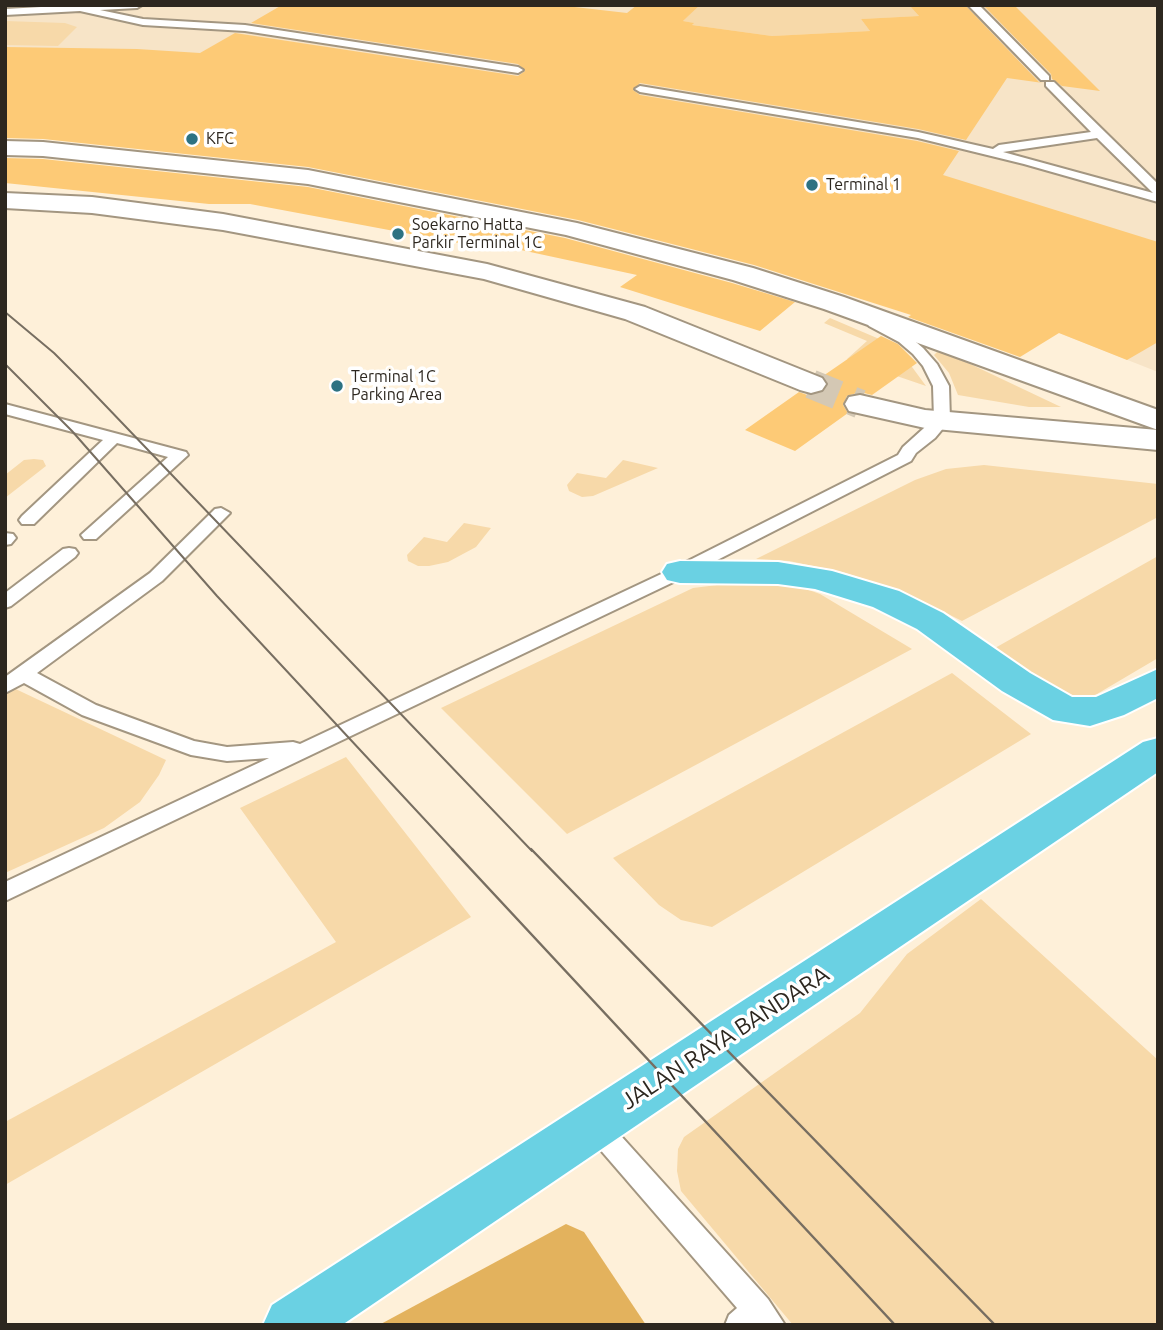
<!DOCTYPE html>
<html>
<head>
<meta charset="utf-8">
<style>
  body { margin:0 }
  #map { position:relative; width:1163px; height:1330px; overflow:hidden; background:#fef0d9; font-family:Ubuntu,sans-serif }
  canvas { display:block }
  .frame { position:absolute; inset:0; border:7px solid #2d271f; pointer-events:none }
</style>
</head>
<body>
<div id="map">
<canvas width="1163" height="1330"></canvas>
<div class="frame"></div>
</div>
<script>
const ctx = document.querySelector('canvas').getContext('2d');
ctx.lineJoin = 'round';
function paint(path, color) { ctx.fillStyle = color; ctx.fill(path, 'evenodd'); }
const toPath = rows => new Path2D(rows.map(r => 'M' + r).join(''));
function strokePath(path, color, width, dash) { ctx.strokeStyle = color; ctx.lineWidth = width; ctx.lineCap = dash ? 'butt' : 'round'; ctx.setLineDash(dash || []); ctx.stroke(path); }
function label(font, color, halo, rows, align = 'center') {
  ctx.font = font + ' Ubuntu,sans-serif'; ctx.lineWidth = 7; ctx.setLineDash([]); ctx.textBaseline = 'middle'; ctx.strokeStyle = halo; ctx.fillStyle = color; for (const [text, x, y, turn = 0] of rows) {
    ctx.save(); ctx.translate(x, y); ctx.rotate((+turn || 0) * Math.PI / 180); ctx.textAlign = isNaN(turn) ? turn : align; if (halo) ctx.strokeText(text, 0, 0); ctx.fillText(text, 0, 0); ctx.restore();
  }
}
paint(toPath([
  [5,5,1158,5,1158,372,1059,333,1081,320,5,105]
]), '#f7e4c7');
paint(toPath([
  [700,5,909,5,919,16,861,19,870,31,772,36,692,25,693,23,683,21],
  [5,21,65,23,77,27,58,46,5,45],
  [830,318,884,341,904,356,926,386,847,359,867,341,824,323],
  [937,352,947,353,1061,407,1029,407,958,395,949,373,934,355],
  [34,459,43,460,46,466,5,498,5,475,24,460],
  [623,460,658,468,593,496,582,497,569,491,567,485,577,473,606,478],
  [984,465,1158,484,1158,517,962,621,902,591,842,572,789,561,756,559,915,480,946,469],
  [464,523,491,528,476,547,448,562,429,566,418,566,408,561,407,555,424,537,447,542],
  [1158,556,1158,658,1097,694,1081,700,1055,695,995,648],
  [742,582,792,584,820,594,912,649,567,834,441,708,693,588],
  [952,673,1031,734,712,927,681,920,659,905,613,858],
  [5,684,166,760,159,775,140,802,104,828,5,873],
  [346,757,471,917,5,1185,5,1122,336,942,240,808],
  [981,899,1158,1060,1158,1325,793,1325,681,1191,677,1171,678,1149,684,1137,860,1013,907,954]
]), '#f7d9a9');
paint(toPath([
  [566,1224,584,1232,646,1325,379,1325]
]), '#e3b25d');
paint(toPath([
  [282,5,557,5,627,13,637,5,700,5,683,21,694,23,692,25,772,36,870,31,861,19,919,16,909,5,965,5,1039,82,1043,83,1007,78,966,140,918,129,640,83,633,90,640,95,917,141,959,151,943,175,1158,242,1158,342,1127,360,1059,333,1020,357,908,317,911,315,754,265,578,220,308,167,43,139,5,138,5,47,137,49,200,53,235,33,518,76,525,71,518,64,251,23],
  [983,5,1014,5,1100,91,1062,86,1052,79,1051,74],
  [5,158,43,159,308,187,565,238,732,283,795,302,760,331,620,287,637,275,507,247,485,248,250,204,209,204,5,183],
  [881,336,898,344,917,363,872,395,860,392,847,396,843,405,848,413,795,451,745,430,799,392,810,396,823,393,828,385,823,376]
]), '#fdca76');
strokePath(toPath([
  [811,384,860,404]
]), '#d4c8b4', 29, [29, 15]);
const service = toPath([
  [77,5,142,5,137,8,100,10,143,19,245,25,518,67,523,70,518,73,245,31,143,25,80,11,5,15,5,9,77,5],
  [968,5,979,5,1049,76,1049,80,1041,80,968,5],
  [1046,82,1054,82,1158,184,1158,202,1024,164,918,138,640,92,635,89,640,86,918,132,993,149,999,145,1091,132,1046,86,1046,82],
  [1097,138,1153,193,1003,152,1097,138],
  [874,319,909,336,923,348,937,364,949,386,950,420,935,438,916,453,911,461,686,576,5,901,5,882,269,758,227,761,191,755,82,715,24,683,5,693,5,677,150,573,215,509,221,508,230,513,162,581,37,673,96,705,194,741,227,747,293,742,300,744,674,568,898,455,903,447,934,419,933,386,923,366,913,354,899,342,869,326,867,323,874,319],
  [5,404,186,452,188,455,96,539,84,539,81,535,168,457,117,443,34,524,22,524,19,520,22,516,103,440,5,414,5,404],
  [5,533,13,534,16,538,11,544,5,545,5,533],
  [69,548,75,549,78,553,75,557,11,606,5,608,5,593,63,549,69,548],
  [594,1113,603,1116,768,1299,785,1325,725,1325,729,1315,737,1308,585,1132,581,1124,585,1116,594,1113]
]);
const minor = toPath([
  [5,141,43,142,308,170,577,223,753,268,844,297,1158,410,1158,430,824,309,733,280,566,235,308,184,43,156,5,155,5,141]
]);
const tertiary = toPath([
  [5,193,92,197,223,214,487,264,645,307,822,378,826,384,822,390,811,393,800,390,625,319,484,279,223,230,92,213,5,208,5,193],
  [860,395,925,410,1158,430,1158,450,925,428,849,411,845,404,849,397,860,395]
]);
const primary = toPath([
  [680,561,778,562,832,571,899,591,943,613,1030,673,1072,697,1096,697,1158,669,1158,698,1124,715,1090,726,1053,720,1002,691,917,629,873,607,815,589,778,584,680,583,667,580,662,572,667,564,680,561],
  [1158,738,1158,772,342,1325,263,1325,272,1305,1143,742,1158,738]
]);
strokePath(service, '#a39681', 4);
strokePath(minor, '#a39681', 4);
strokePath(tertiary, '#a39681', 4);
strokePath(primary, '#fff', 4);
paint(service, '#fff');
paint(minor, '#fff');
paint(tertiary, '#fff');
paint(primary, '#6ad1e3');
strokePath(toPath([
  [5,312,54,353,81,380,532,851],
  [5,364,72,431,217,596,454,851]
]), '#776e61', 2);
strokePath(toPath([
  [452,849,895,1325],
  [531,849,995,1325]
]), '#776e61', 2.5);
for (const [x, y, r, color] of [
  [192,139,7,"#2d7282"],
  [812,185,7,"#2d7282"],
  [398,234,7,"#2d7282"],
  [337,386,7,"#2d7282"]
]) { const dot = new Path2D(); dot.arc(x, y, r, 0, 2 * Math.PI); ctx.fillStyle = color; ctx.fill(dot); strokePath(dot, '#fff', 2.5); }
label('16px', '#2d271f', '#fff', [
  ["KFC",206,139],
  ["Terminal 1",826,185],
  ["Soekarno Hatta",412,225],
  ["Parkir Terminal 1C",412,243],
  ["Terminal 1C",351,377],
  ["Parking Area",351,395]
], 'left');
label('23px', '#2d271f', '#fff', [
  ["JALAN RAYA BANDARA",725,1038,-33]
]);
</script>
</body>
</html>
